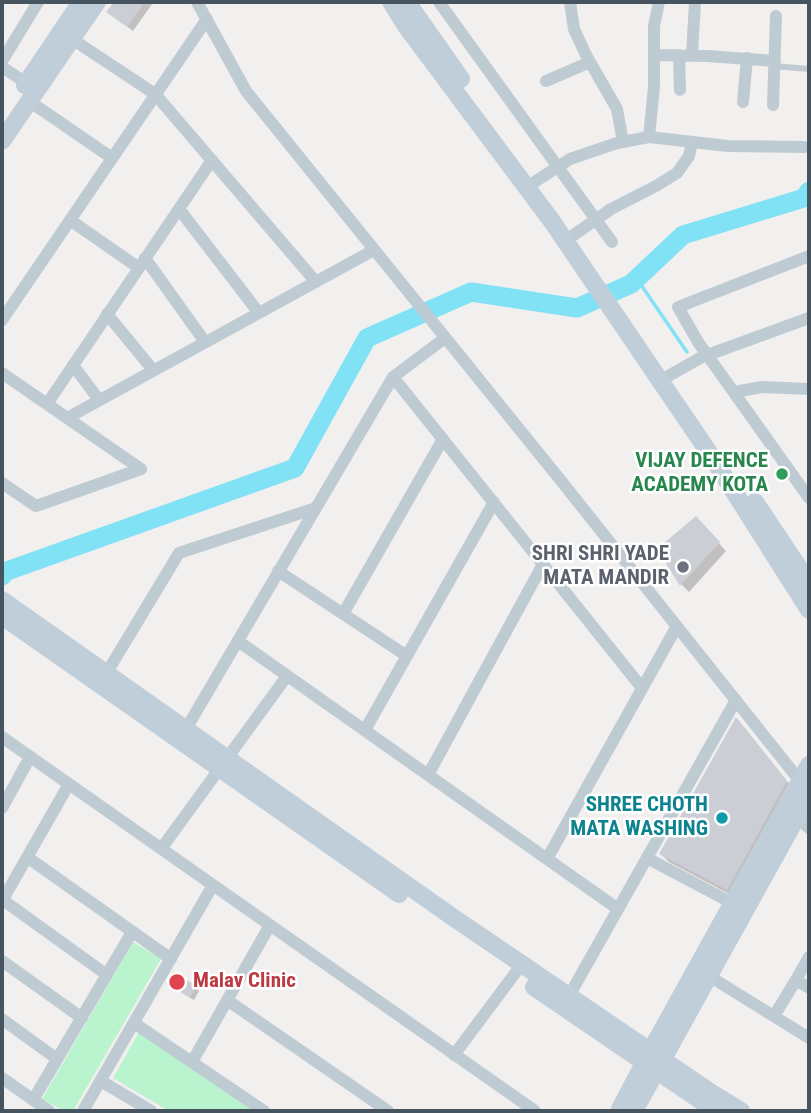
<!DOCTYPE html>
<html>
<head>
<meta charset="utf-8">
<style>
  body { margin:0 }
  #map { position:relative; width:811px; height:1113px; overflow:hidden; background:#f2efef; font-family:"Roboto Condensed",sans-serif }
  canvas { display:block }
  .frame { position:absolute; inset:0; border:4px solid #45545f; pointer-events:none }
</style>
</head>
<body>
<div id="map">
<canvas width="811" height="1113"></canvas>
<div class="frame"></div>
</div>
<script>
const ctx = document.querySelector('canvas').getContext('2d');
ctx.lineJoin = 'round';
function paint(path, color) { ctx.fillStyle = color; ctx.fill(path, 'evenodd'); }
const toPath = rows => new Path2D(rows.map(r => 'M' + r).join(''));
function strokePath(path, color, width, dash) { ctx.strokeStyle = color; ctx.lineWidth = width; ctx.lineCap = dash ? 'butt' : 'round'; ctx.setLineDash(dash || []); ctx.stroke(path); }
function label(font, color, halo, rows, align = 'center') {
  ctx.font = font + ' "Roboto Condensed",sans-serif'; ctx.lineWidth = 5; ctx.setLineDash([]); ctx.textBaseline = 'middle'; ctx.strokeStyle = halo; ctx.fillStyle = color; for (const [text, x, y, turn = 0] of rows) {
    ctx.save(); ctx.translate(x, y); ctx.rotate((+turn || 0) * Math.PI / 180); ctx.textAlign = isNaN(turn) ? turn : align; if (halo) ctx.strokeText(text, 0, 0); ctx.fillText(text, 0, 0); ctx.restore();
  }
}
paint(toPath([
  [133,942,161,959,73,1111,64,1111,42,1099],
  [139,1032,254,1111,169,1111,113,1078]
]), '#baf4ce');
paint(toPath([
  [116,2,150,2,152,4,133,31,108,12],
  [703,526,726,551,689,592,682,585,659,549],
  [744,727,794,790,735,897,669,862,661,854],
  [172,987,196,987,199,991,194,1000]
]), '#0003');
strokePath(toPath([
  [637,279,687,352]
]), '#82e2f5', 3.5);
strokePath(toPath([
  [2,576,7,571,295,468,367,338,471,292,577,308,631,284,683,235,804,198,809,191]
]), '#82e2f5', 19);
paint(toPath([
  [114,2,145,2,127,27,106,12],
  [696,516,720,542,680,586,657,549],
  [736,717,787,781,727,890,659,854],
  [173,972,197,986,190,997,166,984]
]), '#cbced5');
strokePath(toPath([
  [774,66,809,69]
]), '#bfcbd3', 6);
strokePath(toPath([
  [197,2,246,91,562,482,800,781],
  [439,2,612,242],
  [570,2,574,29,586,55,617,109,623,142],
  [72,39,155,94,316,282],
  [654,55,707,56,775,61],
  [679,55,680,90],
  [692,55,695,2],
  [2,61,38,2],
  [2,67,31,86],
  [546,81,590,62],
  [29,101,112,158],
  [743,102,747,58],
  [773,105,776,16],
  [649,137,654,87,654,26,659,2],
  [536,181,570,159,617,143,649,137,728,146,804,147],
  [179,209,259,313],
  [70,220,139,268],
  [565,241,611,209,656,186,677,173,689,156,692,143],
  [809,256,678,307,698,342,809,498],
  [145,258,205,342],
  [107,314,153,370],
  [2,320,207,19],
  [73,365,99,400],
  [2,373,141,469],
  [670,375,702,357,809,318],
  [393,377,642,688],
  [734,392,762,387,809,389],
  [47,404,212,160],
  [67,418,374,250],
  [2,483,36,506,141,469],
  [278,571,407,656],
  [343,614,443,439],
  [238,641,618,909],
  [106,674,179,553,316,508],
  [186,729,393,377,445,338],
  [365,730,494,502],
  [2,737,535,1111],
  [428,775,543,564],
  [2,808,30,757],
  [797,817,809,828],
  [161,849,287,676],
  [27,857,171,959],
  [647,858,732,903],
  [547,859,677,626],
  [3,900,107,975],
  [2,901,69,784],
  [809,957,796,980,809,988],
  [2,961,82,1018],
  [709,976,809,1038],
  [569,996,736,700],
  [227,1000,388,1111],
  [774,1016,796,980],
  [2,1019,57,1059],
  [134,1023,264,1111],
  [454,1055,522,964],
  [192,1062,270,925],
  [2,1078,49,1111],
  [101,1081,151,1111],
  [33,1100,132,932],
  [83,1111,213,885]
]), '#bfcbd3', 12);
strokePath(toPath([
  [391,2,406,26,551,220,712,457,809,610],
  [407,2,461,79],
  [25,85,81,2],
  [2,141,97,2],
  [755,502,809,583],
  [2,600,454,918,713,1094,741,1111],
  [2,616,399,894],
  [534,987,716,1111],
  [619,1111,650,1052,809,765],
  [634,1111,809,795]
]), '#c0ceda', 18);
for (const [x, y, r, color] of [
  [782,474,7,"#2e9e5b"],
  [683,567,7,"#6b7280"],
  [722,818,7,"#0f9aa8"],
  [177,982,9,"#e0444e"]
]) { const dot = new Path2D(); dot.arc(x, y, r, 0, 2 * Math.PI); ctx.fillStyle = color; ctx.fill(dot); strokePath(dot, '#fff', 2.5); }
label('bold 21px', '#27864d', '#fff', [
  ["VIJAY DEFENCE",768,462],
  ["ACADEMY KOTA",768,486]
], 'right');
label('bold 21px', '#5b616d', '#fff', [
  ["SHRI SHRI YADE",669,555],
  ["MATA MANDIR",669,579]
], 'right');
label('bold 21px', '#0d838f', '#fff', [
  ["SHREE CHOTH",708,806],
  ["MATA WASHING",708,830]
], 'right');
label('bold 21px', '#be3a42', '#fff', [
  ["Malav Clinic",193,982]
], 'left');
</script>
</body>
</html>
